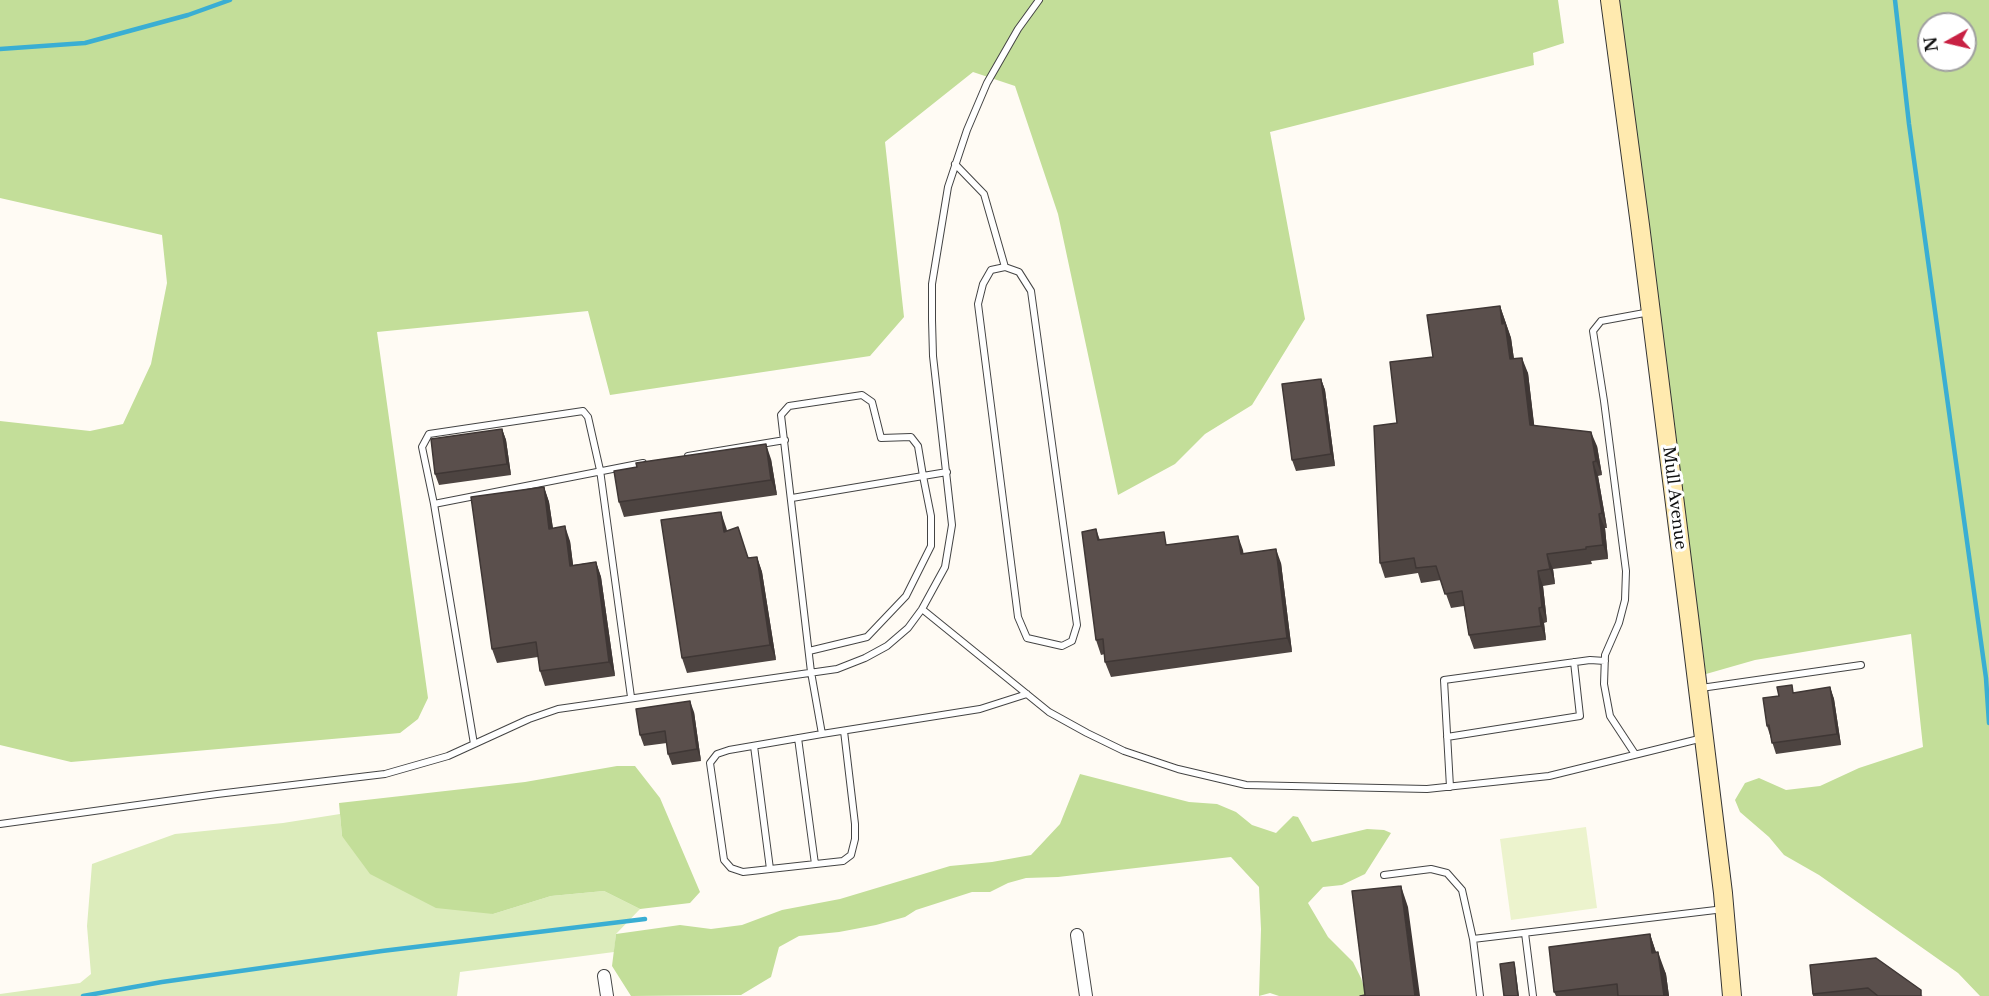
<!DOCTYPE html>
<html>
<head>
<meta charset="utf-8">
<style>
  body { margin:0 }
  #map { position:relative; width:1989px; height:996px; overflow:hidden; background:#fffbf4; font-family:"Libre Baskerville",serif }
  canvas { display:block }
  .north { position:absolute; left:1917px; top:12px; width:60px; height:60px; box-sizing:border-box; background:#fff; border:2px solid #a0a0a0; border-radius:50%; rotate:262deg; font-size:16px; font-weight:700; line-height:24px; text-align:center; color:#111 }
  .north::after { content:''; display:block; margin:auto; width:21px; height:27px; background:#c82143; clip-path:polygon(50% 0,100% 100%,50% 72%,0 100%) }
</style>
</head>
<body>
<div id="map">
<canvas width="1989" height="996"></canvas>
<div class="north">N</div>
</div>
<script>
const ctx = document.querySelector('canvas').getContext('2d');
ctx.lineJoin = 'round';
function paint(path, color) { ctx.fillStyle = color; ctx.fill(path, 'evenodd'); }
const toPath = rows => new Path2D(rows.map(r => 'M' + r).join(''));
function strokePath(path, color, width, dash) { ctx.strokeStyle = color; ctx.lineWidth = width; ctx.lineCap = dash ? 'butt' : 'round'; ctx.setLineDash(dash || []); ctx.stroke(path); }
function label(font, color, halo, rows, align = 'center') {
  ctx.font = font + ' "Libre Baskerville",serif'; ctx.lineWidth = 6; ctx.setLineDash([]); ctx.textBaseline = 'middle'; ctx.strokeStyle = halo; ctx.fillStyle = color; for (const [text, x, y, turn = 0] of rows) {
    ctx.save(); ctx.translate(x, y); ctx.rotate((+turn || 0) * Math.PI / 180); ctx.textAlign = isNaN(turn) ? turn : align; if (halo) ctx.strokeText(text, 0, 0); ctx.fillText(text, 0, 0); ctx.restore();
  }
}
paint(toPath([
  [340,814,342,836,493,914,551,896,604,891,640,909,616,934,614,952,460,972,457,996,0,996,0,994,80,983,91,974,87,926,92,864,175,834,283,823]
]), '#dcecbb');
paint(toPath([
  [0,0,1558,0,1564,43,1533,53,1534,65,1270,132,1305,319,1252,405,1205,434,1175,464,1118,495,1058,214,1015,86,973,72,885,142,904,317,870,356,610,395,588,311,377,332,428,698,418,719,400,733,71,762,0,745,0,421,90,431,123,424,151,364,167,283,162,235,0,198],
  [1618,0,1989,0,1989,996,1980,996,1958,973,1819,875,1784,855,1769,837,1740,812,1735,800,1745,783,1759,778,1786,790,1820,786,1859,768,1923,747,1911,634,1755,660,1706,674],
  [1929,24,1965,24,1965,60,1929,60],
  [617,766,635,766,660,798,700,892,690,903,640,909,604,891,551,896,493,914,436,908,370,874,342,836,339,803,525,782],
  [1080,774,1189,802,1217,804,1236,812,1252,825,1276,833,1293,816,1298,817,1312,842,1367,829,1384,830,1391,833,1365,874,1342,885,1323,887,1308,903,1328,937,1353,962,1361,978,1367,996,1279,996,1270,993,1259,996,1261,929,1259,887,1231,857,1058,877,1026,878,1008,883,990,892,972,892,916,910,905,917,876,925,839,932,799,936,779,947,771,977,741,995,631,996,612,966,616,934,680,925,711,929,742,925,782,910,840,899,950,866,992,862,1031,855,1060,824]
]), '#c3de99');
paint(toPath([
  [1586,827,1597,908,1511,920,1500,839]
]), '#ecf3cd');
strokePath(toPath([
  [1895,0,1909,124,1986,678,1989,723],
  [0,49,85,43,188,15,230,0],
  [83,996,162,982,382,951,645,919]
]), '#3aaed3', 4.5);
const lane = toPath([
  [955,164,984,194,1005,267,1019,272,1031,291,1077,625,1072,641,1062,646,1027,638,1018,617,978,304,983,284,991,270,1005,267],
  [688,456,785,440],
  [792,498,923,476,931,516,931,546,906,596,867,637,809,651],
  [434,504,422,447,429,434,583,411,588,417,600,470,631,697],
  [922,609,1049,712,1087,733,1124,751,1178,769,1246,785,1427,789,1549,776,1703,738],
  [1701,688,1861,665],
  [844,731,855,824,855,839,851,855,843,861,743,872,731,868,724,860,710,763,717,754,729,750,822,734,980,709,1027,694],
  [822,734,811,672,781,415,789,406,862,395,872,402,881,438,911,437,918,446,923,476,947,472],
  [1447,737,1580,716,1574,662],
  [798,738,815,864],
  [474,744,434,504,643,463],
  [754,746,770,869],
  [1635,754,1610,716,1604,684,1605,655,1619,623,1625,600,1626,571,1604,401,1593,331,1601,321,1650,312],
  [1450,787,1444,680,1590,660,1605,661],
  [0,824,217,794,385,774,448,756,529,719,558,709,837,669,865,658,887,646,908,628,922,609,945,567,952,525,933,356,932,320,932,284,948,187,967,130,987,83,1018,29,1039,0],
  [1384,875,1431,869,1447,873,1462,890,1473,939,1480,996],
  [1525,933,1533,996],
  [1473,939,1724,909]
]);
const street = toPath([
  [1077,935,1086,996],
  [604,976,607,996]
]);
const secondary = toPath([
  [1610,0,1640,225,1689,616,1723,893,1732,996]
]);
strokePath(lane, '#444', 8);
strokePath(street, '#444', 14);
strokePath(secondary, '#333', 20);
strokePath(lane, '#fff', 6);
strokePath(street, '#fff', 12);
strokePath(secondary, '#ffeaaf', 18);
paint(toPath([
  [1500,306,1511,338,1514,359,1528,373,1534,425,1597,446,1602,475,1598,476,1607,528,1605,528,1608,559,1591,561,1592,564,1553,569,1555,584,1543,586,1547,622,1544,623,1546,640,1474,649,1469,635,1464,606,1451,608,1441,580,1421,583,1418,573,1385,578,1380,563,1397,423,1433,357],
  [1321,379,1325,390,1335,466,1296,471,1292,460],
  [502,429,506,440,511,475,439,485,435,474],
  [771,459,777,495,624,517,619,502],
  [544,487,549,502,553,528,570,541,573,565,596,562,601,577,615,676,545,686,540,671,538,657,497,663,492,649],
  [726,527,727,531,749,558,757,557,762,572,776,660,687,673,682,658],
  [1096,529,1100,540,1243,550,1243,554,1281,563,1292,652,1111,677,1105,662,1105,654,1101,655,1096,640],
  [1830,687,1834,699,1841,745,1776,754,1767,726,1779,696],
  [694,712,701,761,672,765,668,754,667,743,644,746,640,735],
  [1650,934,1656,953,1666,974,1669,996,1556,996,1554,992],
  [1810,965,1923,996,1813,996]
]), '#4d4441');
paint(toPath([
  [1500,306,1511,338,1516,374,1510,359,1502,324],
  [1522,358,1528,373,1536,440,1530,425],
  [1321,379,1325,390,1335,466,1331,454],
  [502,429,506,440,511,475,507,464],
  [1591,432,1597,446,1602,475,1596,461],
  [766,444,771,459,777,495,771,480],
  [1593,462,1598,476,1607,528,1602,513],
  [544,487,549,502,555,543,549,529],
  [721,512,726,527,729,547,724,532],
  [1599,514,1605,528,1608,559,1603,545],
  [565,526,570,541,575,580,570,566],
  [1238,536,1243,550,1246,569,1241,554],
  [1276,549,1281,563,1292,652,1287,638],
  [1547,554,1553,569,1555,584,1550,569],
  [757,557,762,572,776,660,770,645],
  [596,562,601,577,615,676,609,662],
  [1538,571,1543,586,1547,622,1542,607],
  [1539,608,1544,623,1546,640,1541,626],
  [1830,687,1834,699,1841,745,1837,734],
  [690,701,694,712,701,761,697,749],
  [1401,886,1408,907,1420,996,1415,996],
  [1650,934,1657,955,1652,953],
  [1658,952,1666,974,1669,996,1664,996],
  [1514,962,1515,966,1519,996,1518,996]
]), '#3f3735');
const building = toPath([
  [1500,306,1502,324,1505,323,1510,359,1522,358,1530,425,1591,432,1596,461,1593,462,1602,513,1599,514,1603,545,1586,547,1586,549,1547,554,1550,569,1538,571,1542,607,1539,608,1541,626,1469,635,1462,591,1445,594,1436,566,1416,568,1414,558,1380,563,1374,426,1397,423,1390,362,1433,357,1427,315,1500,306],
  [1321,379,1331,454,1292,460,1282,384,1321,379],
  [502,429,507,464,435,474,431,439,502,429],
  [766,444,771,480,619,502,614,471,637,467,636,463,766,444],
  [544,487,549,529,565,526,570,566,596,562,609,662,540,671,536,642,492,649,471,497,544,487],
  [721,512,724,532,738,527,748,558,757,557,770,645,682,658,661,520,721,512],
  [1096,529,1098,540,1164,532,1166,545,1238,536,1241,554,1276,549,1287,638,1105,662,1103,639,1096,640,1082,532,1096,529],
  [1792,685,1793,693,1830,687,1837,734,1772,743,1769,725,1767,726,1763,698,1779,696,1777,687,1792,685],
  [690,701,697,749,668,754,665,731,640,735,636,709,690,701],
  [1401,886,1415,996,1360,996,1365,995,1352,891,1401,886],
  [1650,934,1652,953,1658,952,1664,996,1618,996,1617,984,1554,992,1549,947,1650,934],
  [1876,958,1921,990,1921,996,1878,996,1868,988,1813,994,1810,965,1876,958],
  [1514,962,1518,996,1504,996,1500,964,1514,962]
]);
paint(building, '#5a4f4c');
strokePath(building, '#3f3735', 1.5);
label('16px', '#111', '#fff', [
  ["Mull Avenue",1674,498,83]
]);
</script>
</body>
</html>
